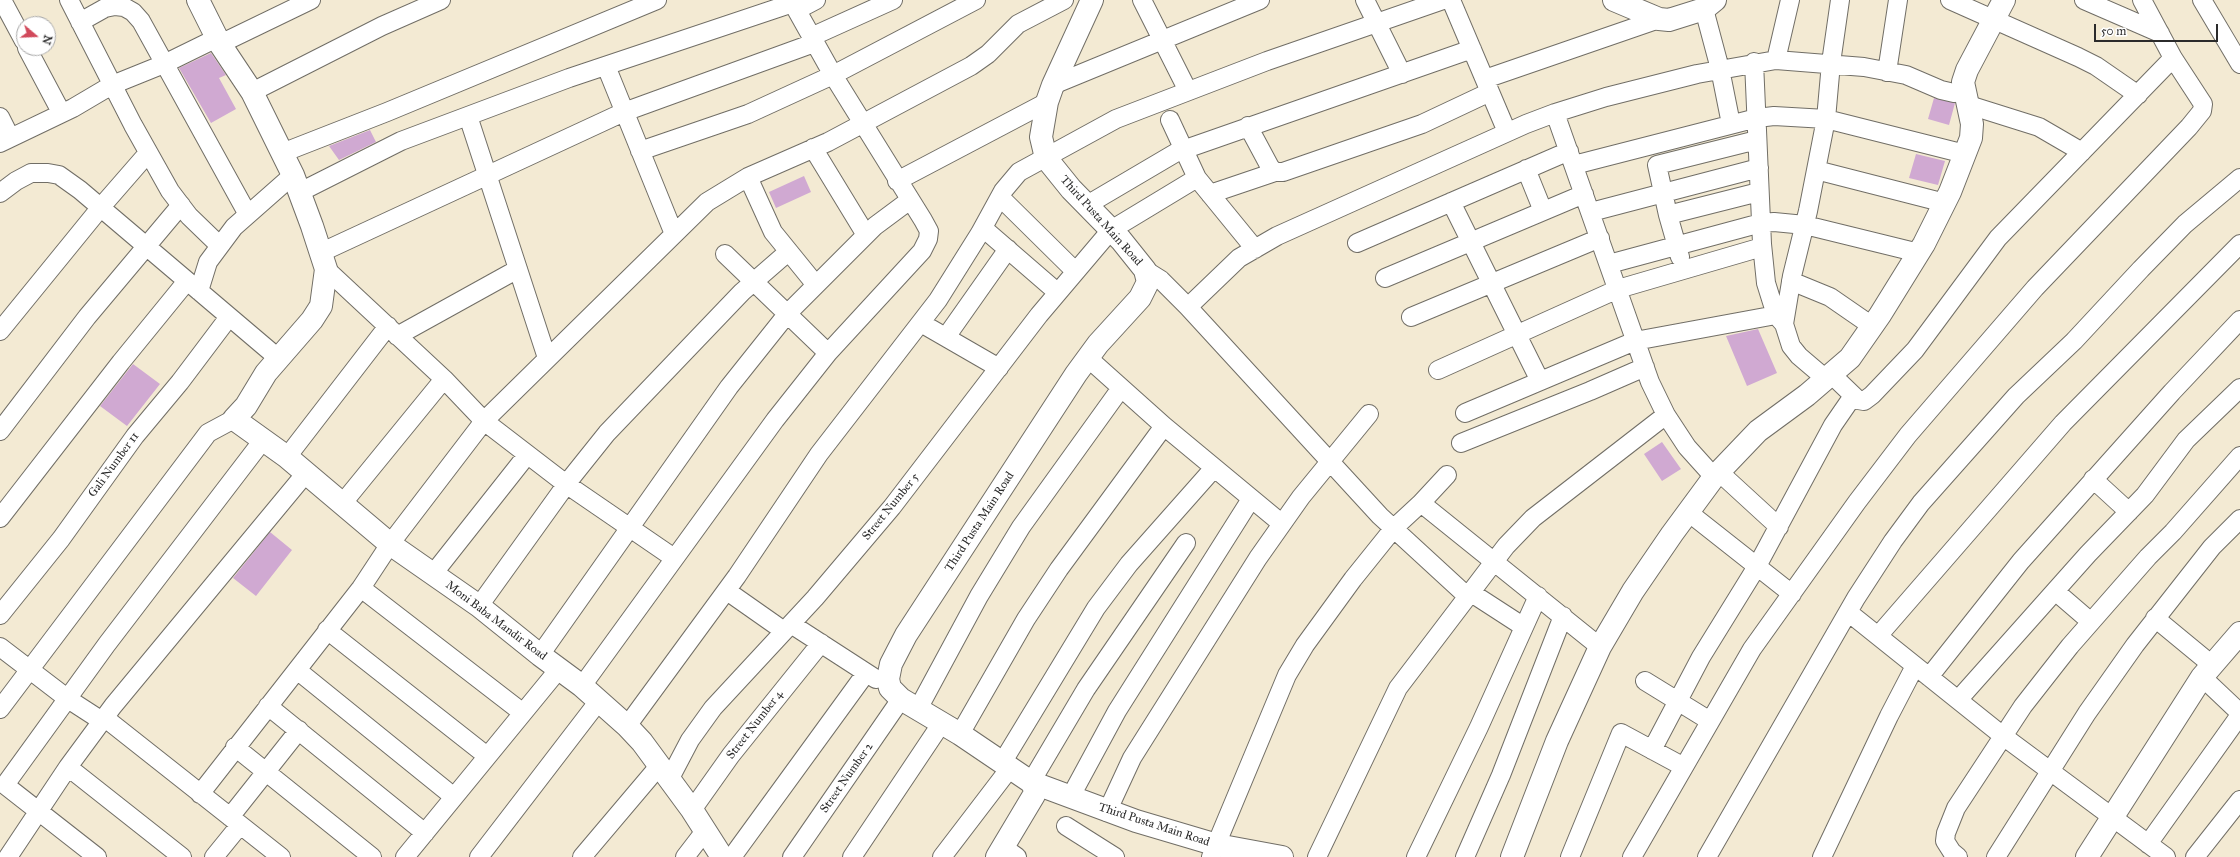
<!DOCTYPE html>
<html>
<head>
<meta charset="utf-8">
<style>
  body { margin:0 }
  #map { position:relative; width:2240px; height:857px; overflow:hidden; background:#f3ead3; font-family:"IM FELL Great Primer",serif }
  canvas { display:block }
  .north { position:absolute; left:16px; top:16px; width:40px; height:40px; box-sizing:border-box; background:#fff; border:1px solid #aaa; border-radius:50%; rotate:109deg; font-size:11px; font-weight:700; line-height:16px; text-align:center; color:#2b2b2b }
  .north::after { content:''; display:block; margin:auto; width:14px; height:18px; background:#d1495b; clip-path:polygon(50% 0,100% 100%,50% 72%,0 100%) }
  .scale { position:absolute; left:2094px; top:24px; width:124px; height:18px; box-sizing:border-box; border:2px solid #2b2b2b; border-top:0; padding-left:5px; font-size:12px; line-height:14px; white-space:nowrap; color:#2b2b2b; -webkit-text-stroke:3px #fff; paint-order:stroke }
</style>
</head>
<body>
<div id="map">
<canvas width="2240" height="857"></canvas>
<div class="north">N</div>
<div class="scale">50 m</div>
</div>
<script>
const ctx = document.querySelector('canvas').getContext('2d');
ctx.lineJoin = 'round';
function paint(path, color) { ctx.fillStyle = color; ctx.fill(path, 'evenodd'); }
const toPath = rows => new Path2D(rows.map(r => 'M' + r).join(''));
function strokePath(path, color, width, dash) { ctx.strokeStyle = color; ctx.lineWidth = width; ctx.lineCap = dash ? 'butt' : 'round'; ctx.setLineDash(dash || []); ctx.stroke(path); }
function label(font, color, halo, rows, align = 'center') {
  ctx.font = font + ' "IM FELL Great Primer",serif'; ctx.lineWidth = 3; ctx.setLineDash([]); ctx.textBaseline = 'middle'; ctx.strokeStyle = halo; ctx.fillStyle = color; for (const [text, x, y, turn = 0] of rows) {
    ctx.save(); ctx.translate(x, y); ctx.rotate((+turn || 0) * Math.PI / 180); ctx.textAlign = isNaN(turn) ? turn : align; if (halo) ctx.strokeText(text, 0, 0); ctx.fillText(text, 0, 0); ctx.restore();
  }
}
paint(toPath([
  [211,53,226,75,219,78,236,109,211,123,179,68],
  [1934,98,1955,103,1949,125,1928,119],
  [370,130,376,142,339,160,329,146],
  [1916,154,1945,161,1938,185,1909,178],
  [804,176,811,192,776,208,769,192],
  [1758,329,1777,373,1747,386,1726,336],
  [133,364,160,384,127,426,100,406],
  [1662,442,1681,469,1662,481,1644,454],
  [270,532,292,550,256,596,233,578]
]), '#d0a9d2');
const minor = toPath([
  [2,0,24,41],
  [69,0,133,125,170,191,189,216,219,245],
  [1142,0,1188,91],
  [1365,0,1402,74],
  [1451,0,1507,132],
  [1950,0,2078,57,2096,66,2138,95],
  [2084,0,2160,33],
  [2202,0,2240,64],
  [1704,9,1720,69,1731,124],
  [797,10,816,0],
  [80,22,105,8,115,6,124,7,133,12,141,21,247,213],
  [811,37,893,0],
  [220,44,311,0],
  [27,48,61,112],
  [1776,60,1790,0],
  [1754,62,1762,244,1766,283,1776,315,1783,323],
  [606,66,674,234],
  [1887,72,1898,0],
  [1485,79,1659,19],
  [1053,85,1260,0],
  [252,92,382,26,441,0],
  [1969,105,2039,127,2082,152],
  [1555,113,1650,382,1666,415,1687,447,1714,477],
  [468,116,547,358],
  [0,117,10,137],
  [1170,120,1197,178],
  [1248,126,1270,167,1275,172,1283,172,1422,124,1490,92],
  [0,143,73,108,112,85,164,64,217,38],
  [813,148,866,235],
  [640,151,748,114,833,75,976,0],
  [282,153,387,112,657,0],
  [1574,165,1757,118,1774,116,1826,119,1965,154],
  [1526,169,1543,211],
  [1816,170,1945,203],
  [748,177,773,232,816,285],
  [897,181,1047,102],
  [300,192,401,141,569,78,793,3],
  [0,193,16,181,31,173,48,173,59,175,80,190,278,358],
  [1210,194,1275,172],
  [1000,197,1075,271],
  [1451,202,1540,381],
  [1087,205,1177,152,1472,49],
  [1591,212,1759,168],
  [1668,215,1657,165,1757,140],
  [983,228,1057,292],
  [1357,243,1569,151],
  [322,252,624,112,814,43],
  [725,254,828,353],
  [1680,257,1668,215,1759,192],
  [1609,264,1761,223,1774,222,1805,225,1919,253],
  [326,269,444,379,484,421,566,484,674,558],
  [1145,270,1161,280,1188,307,1380,516,1467,596],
  [1385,278,1584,194],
  [1791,281,1830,297,1872,326],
  [199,291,208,262,234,227,293,175],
  [1188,307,1239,258,1277,236,1526,124,1555,113,1606,97,1697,74,1776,60,1864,67,1906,75,1941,90,1954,93,1964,92],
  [1411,317,1600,238],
  [921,323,999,368],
  [0,331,101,207,148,153],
  [397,336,518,269],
  [946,337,1008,249],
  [1088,358,1164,426,1281,523],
  [1438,370,1618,289,1762,247],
  [1831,374,1858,400,1864,401,1872,395,1915,350,1998,238,2173,58],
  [1826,379,1799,356,1791,346,1784,324,1792,276,1808,211,1826,119,1831,63,1840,0],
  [1465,413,1635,341,1776,315],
  [0,431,87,317,181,205],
  [1461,443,1590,391,1645,367],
  [287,457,388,326],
  [1719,472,1779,527],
  [2093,479,2129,512],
  [1421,503,1447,475],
  [342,504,444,379],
  [1688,512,1792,594],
  [0,518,121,362,187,281],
  [433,574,527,455],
  [361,588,523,713],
  [727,591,784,631],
  [2055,591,2091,622],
  [1470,592,1524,627],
  [479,606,571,478,607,433,742,292,788,252],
  [1848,612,2003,736,2166,857],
  [0,615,61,539,135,436,180,382,229,317],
  [2155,618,2212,665],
  [791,624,876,679],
  [327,630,487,756],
  [1878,636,2063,423,2240,244],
  [0,647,68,699,102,721,105,718,281,857],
  [540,655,729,387,788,313,875,226,910,200],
  [297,670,454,797],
  [1929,677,2021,561,2172,392,2240,320],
  [2202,677,2240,713],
  [1645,681,1710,721],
  [582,686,775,420,828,353,922,251,928,239,929,231,923,220,833,75,791,0],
  [1958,700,2088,554,2145,495,2186,440,2240,388],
  [268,706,425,833],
  [0,709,208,433,234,419],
  [918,709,979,596,1021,527,1121,388],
  [627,726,737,576,819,454,938,300,980,233,1003,191,1019,172,1116,119,1267,61,1443,0],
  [960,734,1026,619,1059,569,1164,426],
  [235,747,372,857],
  [1652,750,1701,657,1756,568,1833,425,1853,396],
  [1002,763,1096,608,1129,564,1214,468],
  [68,767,182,857],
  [669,780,690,740,713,708,815,598,892,507,1039,315,1111,230,1197,178,1255,249],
  [1031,782,1086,689,1186,543],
  [200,794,361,588,390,544,484,421,707,202,748,177,828,142,971,66,988,54,1018,24,1064,0],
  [1071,796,1117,711,1251,499],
  [692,810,731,755,821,643],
  [1107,812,1132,758,1258,558,1301,497,1369,414],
  [230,817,299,730],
  [1066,826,1115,857],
  [2148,844,2240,715],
  [1003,847,1017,857],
  [8,857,68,767,113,706,306,473],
  [97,857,5,785,107,644,263,440],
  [214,857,240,825],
  [405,857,559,669],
  [479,857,598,702],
  [582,857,659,766],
  [685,857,705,831],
  [732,857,866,673],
  [792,857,901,699],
  [852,857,941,724],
  [942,857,1010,768],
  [1211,857,1287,675,1305,645,1353,579,1394,528,1421,503,1600,647],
  [1317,857,1398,688,1506,546,1533,518,1666,415],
  [1416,857,1479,727,1538,596],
  [1465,857,1501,775,1563,616],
  [1570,857,1621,733,1684,767],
  [1632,857,1752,649,1857,502,1908,435,2035,288,2189,127,2202,111,2203,104,2173,58,2142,0],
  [1707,857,1856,598,1893,541,1921,503,2016,396,2074,341,2141,269,2185,224,2240,178],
  [1822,857,1889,716,1915,666],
  [1958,857,1952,852,1945,841,1946,833,1956,808,2023,706,2070,646,2148,557,2173,532,2240,456],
  [1996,857,2087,713,2135,645,2212,547,2240,519],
  [2195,857,2240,800]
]);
const tertiary = toPath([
  [198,0,220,44,252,92,293,175,312,226,326,269,321,306,312,320,266,373,246,406,234,419,287,457,390,544,479,606,540,655,582,686,627,726,642,742,692,810,722,857],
  [1092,0,1053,85,1047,102,1041,137,1046,158,1071,189,1121,240,1145,270,1148,282,1140,298,1098,344,1076,374,906,635,891,664,888,679,890,688,901,699,960,734,1031,782,1136,821,1217,845,1282,857],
  [1614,0,1659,19,1669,20,1704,9,1715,0],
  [997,857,1034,795,1035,789,1031,782],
  [1512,857,1557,741,1600,647,1633,591,1672,534,1714,477,1758,431,1807,395,1850,358,1880,315,1924,244,1950,192,1971,138,1972,124,1963,82,1967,70,2004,0],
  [2087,857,2202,677,2240,633]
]);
strokePath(minor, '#716e66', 20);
strokePath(tertiary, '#716e66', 24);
strokePath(minor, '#fff', 18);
strokePath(tertiary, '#fff', 22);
label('12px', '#2b2b2b', '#fff', [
  ["Third Pusta Main Road",1101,221,48],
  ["Gali Number 11",114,465,-54],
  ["Street Number 5",891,507,-51],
  ["Third Pusta Main Road",980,522,-57],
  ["Moni Baba Mandir Road",496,621,37],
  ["Street Number 4",755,725,-52],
  ["Street Number 2",847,778,-55],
  ["Third Pusta Main Road",1154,825,18]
]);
</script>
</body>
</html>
